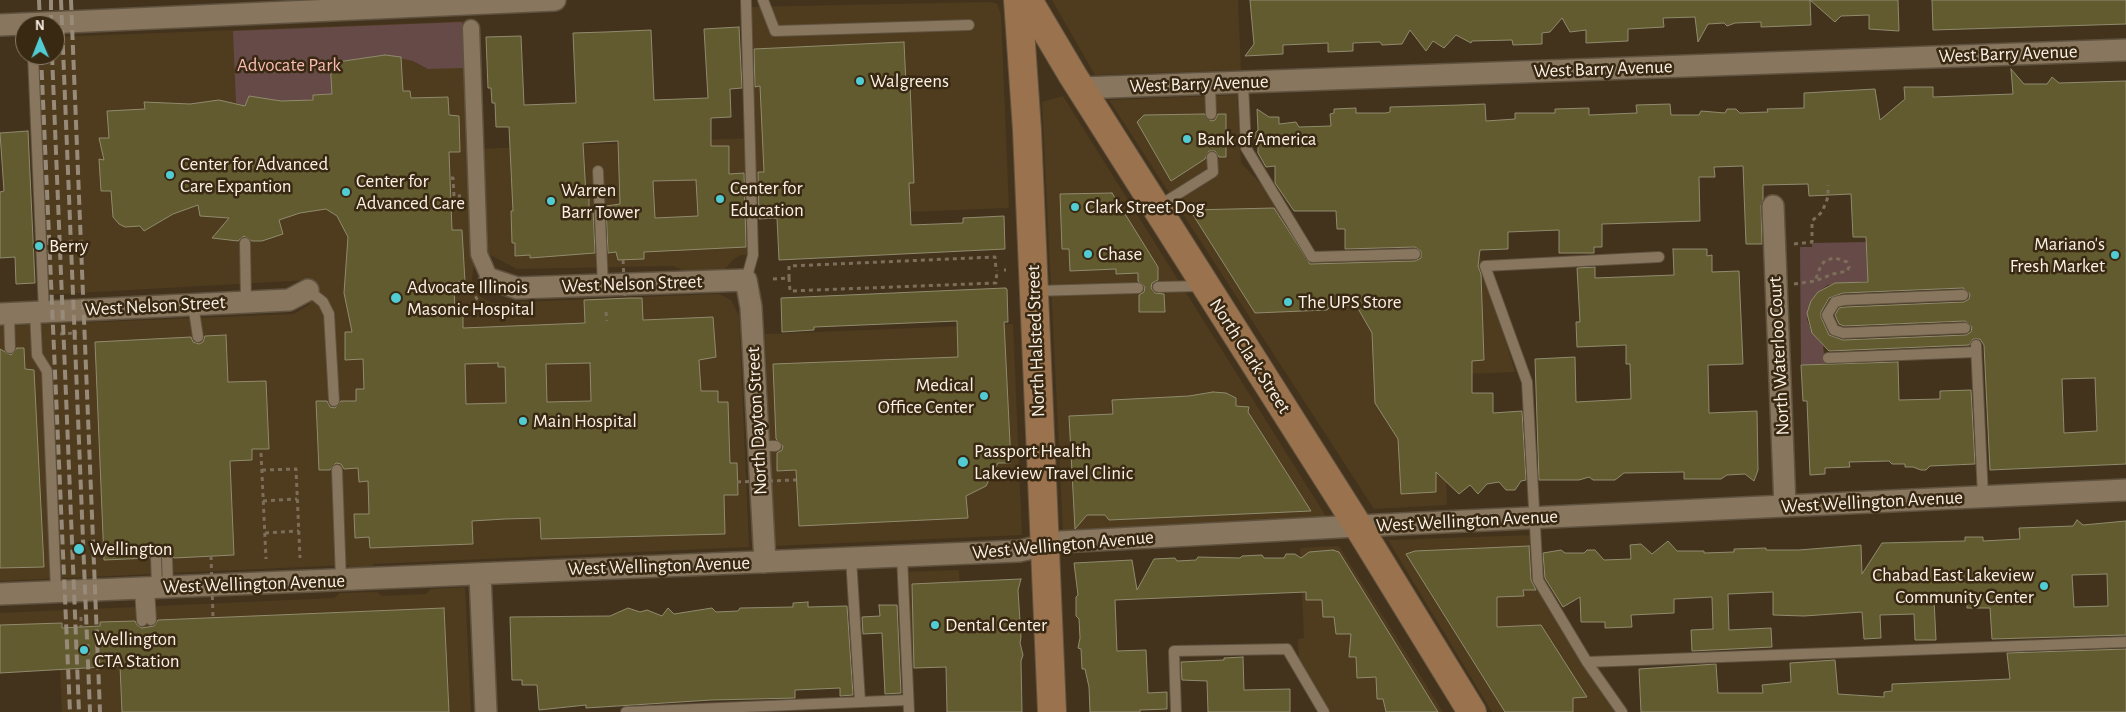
<!DOCTYPE html>
<html>
<head>
<meta charset="utf-8">
<style>
  body { margin:0 }
  #map { position:relative; width:2126px; height:712px; overflow:hidden; background:#43331d; font-family:"Alegreya Sans",sans-serif }
  canvas { display:block }
  .north { position:absolute; left:15px; top:15px; width:50px; height:50px; box-sizing:border-box; background:#392913; border:1px solid #867966; border-radius:50%; rotate:359deg; font-size:14px; font-weight:700; line-height:20px; text-align:center; color:#faf0e3 }
  .north::after { content:''; display:block; margin:auto; width:18px; height:22px; background:#51ccd3; clip-path:polygon(50% 0,100% 100%,50% 72%,0 100%) }
</style>
</head>
<body>
<div id="map">
<canvas width="2126" height="712"></canvas>
<div class="north">N</div>
</div>
<script>
const ctx = document.querySelector('canvas').getContext('2d');
ctx.lineJoin = 'round';
function paint(path, color) { ctx.fillStyle = color; ctx.fill(path, 'evenodd'); }
const toPath = rows => new Path2D(rows.map(r => 'M' + r).join(''));
function strokePath(path, color, width, dash) { ctx.strokeStyle = color; ctx.lineWidth = width; ctx.lineCap = dash ? 'butt' : 'round'; ctx.setLineDash(dash || []); ctx.stroke(path); }
function label(font, color, halo, rows, align = 'center') {
  ctx.font = font + ' "Alegreya Sans",sans-serif'; ctx.lineWidth = 5; ctx.setLineDash([]); ctx.textBaseline = 'middle'; ctx.strokeStyle = halo; ctx.fillStyle = color; for (const [text, x, y, turn = 0] of rows) {
    ctx.save(); ctx.translate(x, y); ctx.rotate((+turn || 0) * Math.PI / 180); ctx.textAlign = isNaN(turn) ? turn : align; if (halo) ctx.strokeText(text, 0, 0); ctx.fillText(text, 0, 0); ctx.restore();
  }
}
paint(toPath([
  [1052,0,1238,0,1241,70,1095,75],
  [991,2,997,4,1001,15,1009,208,753,218,753,255,741,255,735,258,722,272,688,273,673,266,517,269,490,255,480,256,474,263,472,279,475,290,481,297,492,303,719,294,731,300,739,316,749,547,374,564,370,568,353,569,347,565,0,581,0,326,294,314,310,304,308,280,43,295,33,55,55,55,55,37,471,21,476,149,750,138,746,7],
  [1237,95,1241,163,1264,187,1310,259,1481,258,1515,372,1443,375,1447,505,1374,509,1109,100],
  [1063,96,1327,518,1063,530,1042,102],
  [1013,324,1022,535,774,546,765,334],
  [1534,535,1536,583,1620,712,1492,712,1388,540],
  [1339,546,1443,712,1329,712,1299,661,1298,639,1304,638,1300,548],
  [959,570,964,667,907,669,902,572],
  [465,587,471,712,62,712,60,668,0,673,0,613,334,598,340,593,377,592,382,596,426,594,431,589]
]), '#4f3b1e');
paint(toPath([
  [462,22,464,68,428,69,413,61,385,55,344,61,331,59,332,94,314,95,313,99,295,102,265,100,249,96,245,106,236,103,233,31],
  [1866,242,1868,281,1828,285,1818,292,1811,301,1807,319,1812,333,1823,345,1825,364,1801,365,1800,247,1812,247,1812,243]
]), '#664a47');
const building = toPath([
  [1250,0,1810,0,1811,25,1761,27,1761,22,1735,23,1727,26,1724,23,1708,24,1698,42,1695,17,1663,18,1664,27,1628,29,1628,41,1586,43,1586,30,1570,32,1562,18,1550,32,1542,33,1542,44,1513,45,1512,40,1472,41,1471,43,1456,35,1444,48,1433,41,1426,51,1410,30,1402,44,1382,45,1380,42,1353,43,1353,51,1328,52,1328,43,1283,45,1283,54,1245,56,1254,44,1250,0],
  [1810,0,1898,0,1899,31,1869,29,1869,15,1841,16,1835,22,1810,0],
  [1932,0,2126,0,2126,24,1933,30,1932,0],
  [739,27,742,88,730,89,731,117,711,118,711,146,729,146,729,174,744,173,746,247,644,252,644,259,618,260,616,252,608,253,606,206,620,204,618,141,583,143,586,195,589,195,589,208,593,208,595,253,530,258,530,255,515,256,515,243,512,243,511,211,513,211,509,127,496,127,495,103,492,103,491,88,488,88,486,37,521,36,524,105,576,103,573,33,605,32,651,30,654,100,708,98,704,29,739,27],
  [696,180,698,216,655,218,653,181,696,180],
  [904,42,906,84,910,84,914,183,909,183,911,225,963,223,963,218,1004,216,1005,249,779,260,777,218,759,219,758,172,764,172,760,86,755,87,754,49,904,42],
  [385,55,401,57,403,91,410,91,411,98,448,97,449,115,459,116,460,152,449,152,452,230,462,230,465,282,454,282,455,316,463,315,463,328,585,323,584,300,630,298,642,298,643,320,713,317,716,357,699,360,701,391,718,391,718,402,728,402,730,463,737,463,738,495,724,495,725,534,541,539,540,518,505,519,472,521,473,544,370,548,369,537,355,538,354,514,369,514,368,481,359,482,358,468,344,469,341,464,336,463,330,470,319,470,316,401,327,401,330,407,335,408,341,401,356,401,356,389,364,389,363,359,345,360,345,332,352,332,344,293,348,237,337,216,326,209,300,213,279,220,283,234,262,241,252,241,244,236,238,241,212,238,229,218,200,216,198,205,173,214,144,231,140,226,125,227,119,224,113,217,111,191,101,191,99,159,104,160,99,138,109,138,107,111,145,109,144,102,190,104,219,100,245,106,249,96,281,101,313,100,313,95,332,94,330,60,344,61,385,55],
  [498,363,498,367,505,367,506,403,466,404,465,364,498,363],
  [590,363,591,401,547,402,546,364,590,363],
  [2011,69,2024,84,2047,84,2052,77,2059,83,2126,81,2126,464,1990,470,1984,345,1980,339,1973,339,1969,345,1829,351,1812,333,1807,313,1811,301,1818,292,1835,283,1868,282,1866,237,1853,237,1851,194,1809,196,1808,184,1763,185,1763,199,1761,206,1762,244,1746,244,1743,166,1714,167,1715,177,1699,177,1700,221,1602,224,1602,247,1594,247,1594,253,1559,253,1559,230,1508,232,1508,249,1480,250,1478,266,1481,274,1484,360,1472,361,1472,393,1493,393,1493,413,1522,411,1526,480,1521,481,1515,490,1506,490,1499,482,1487,484,1478,494,1470,485,1459,494,1436,472,1436,492,1401,494,1398,439,1375,403,1372,333,1356,305,1331,306,1327,310,1255,313,1190,210,1274,208,1310,264,1415,261,1421,258,1421,251,1415,247,1345,249,1345,229,1337,229,1336,211,1294,211,1275,183,1275,166,1266,167,1258,153,1258,142,1255,139,1255,133,1258,130,1257,109,1269,117,1279,117,1279,124,1296,122,1299,127,1331,126,1330,114,1334,113,1334,109,1356,108,1356,113,1386,113,1390,112,1390,107,1460,105,1485,104,1486,121,1515,119,1515,113,1555,113,1555,109,1589,108,1589,115,1637,113,1636,105,1670,104,1671,115,1699,115,1701,111,1725,113,1727,109,1736,109,1740,113,1768,112,1767,109,1804,108,1804,93,1875,89,1880,120,1905,99,1904,87,1933,87,1933,97,2013,94,2011,69],
  [1963,288,1970,294,1969,299,1964,302,1845,307,1839,308,1835,315,1839,324,1844,326,1965,321,1972,327,1971,332,1966,335,1843,340,1829,335,1821,317,1821,312,1829,298,1843,293,1963,288],
  [2095,378,2097,431,2064,433,2062,379,2095,378],
  [1204,114,1211,121,1215,120,1218,114,1226,114,1226,157,1219,157,1215,151,1209,151,1205,159,1171,181,1137,122,1144,115,1204,114],
  [28,131,35,283,16,284,15,257,0,258,0,192,4,191,0,133,28,131],
  [1112,193,1158,267,1158,280,1152,283,1151,288,1155,293,1164,294,1165,312,1139,312,1139,295,1144,292,1145,287,1138,281,1138,273,1116,274,1116,269,1070,271,1069,249,1062,249,1060,194,1112,193],
  [1673,249,1707,249,1707,256,1712,255,1712,272,1739,271,1743,364,1708,365,1709,413,1757,411,1758,470,1754,481,1745,474,1727,475,1721,479,1684,479,1684,472,1624,473,1615,480,1593,480,1589,477,1579,480,1539,480,1535,359,1575,357,1576,402,1631,399,1630,364,1626,364,1626,345,1577,347,1576,322,1580,322,1577,268,1595,267,1595,278,1674,275,1673,249],
  [1005,288,1007,289,1008,322,1004,322,1011,463,998,463,986,486,966,496,968,518,799,526,796,470,777,471,777,453,782,450,783,446,776,439,773,364,958,357,957,321,814,327,814,330,782,332,781,298,1005,288],
  [226,335,228,382,266,381,269,449,252,449,252,460,230,461,234,555,174,558,170,552,162,554,155,551,150,554,149,558,104,560,95,342,191,337,193,342,199,344,203,342,205,336,226,335],
  [17,348,24,348,25,369,34,370,44,567,0,568,0,349,11,355,17,348],
  [1898,362,1899,400,1940,399,1940,391,1971,390,1975,464,1930,466,1926,470,1921,470,1913,467,1905,467,1905,464,1892,464,1889,461,1849,462,1850,467,1825,468,1825,474,1810,475,1807,401,1803,401,1801,365,1898,362],
  [1213,392,1226,393,1236,398,1236,406,1249,407,1248,412,1311,511,1109,520,1105,515,1087,515,1075,529,1069,416,1113,414,1112,400,1189,396,1213,392],
  [2077,520,2083,525,2126,521,2126,635,1992,639,1990,608,1967,608,1967,598,1934,599,1936,640,1915,640,1914,614,1880,615,1881,638,1864,639,1862,612,1804,616,1773,615,1773,592,1728,594,1729,630,1771,628,1772,647,1692,651,1691,630,1713,629,1712,597,1674,599,1674,613,1631,615,1632,627,1605,628,1605,622,1581,622,1580,597,1563,607,1545,578,1543,553,1561,550,1565,553,1584,553,1587,550,1595,550,1604,560,1631,559,1630,545,1641,544,1652,554,1668,541,1677,551,1704,551,1704,553,1734,552,1734,549,1766,548,1766,550,1799,550,1861,545,1862,574,1882,543,1965,541,1965,537,1983,537,1983,541,2020,539,2019,528,2073,526,2077,520],
  [2107,574,2108,606,2074,607,2072,575,2107,574],
  [1529,546,1531,580,1536,590,1523,590,1524,596,1497,597,1497,627,1541,625,1587,697,1573,698,1573,712,1505,712,1406,554,1415,551,1529,546],
  [1333,550,1339,552,1438,712,1386,712,1383,699,1377,699,1376,677,1357,678,1356,657,1349,657,1351,634,1336,634,1334,617,1323,617,1322,600,1306,600,1306,592,1115,600,1117,651,1146,650,1148,693,1167,692,1167,709,1140,710,1140,712,1090,712,1089,687,1085,669,1082,669,1081,649,1078,648,1080,638,1079,619,1076,616,1076,597,1078,595,1074,563,1132,560,1137,590,1154,559,1175,558,1177,561,1196,560,1198,557,1240,558,1242,556,1262,555,1264,558,1284,558,1286,554,1295,554,1301,558,1309,552,1333,550],
  [1021,579,1018,590,1021,637,1020,643,1023,655,1021,661,1022,712,947,712,946,667,914,668,912,584,1021,579],
  [808,602,808,607,847,606,853,695,840,696,840,688,795,690,795,698,711,700,586,708,586,705,539,710,537,685,522,685,522,680,512,680,510,617,610,616,628,608,640,612,647,610,662,616,668,608,674,614,712,608,716,612,738,611,740,608,793,607,793,603,808,602],
  [879,605,897,605,901,693,885,694,882,633,863,634,862,617,880,616,879,605],
  [444,608,449,712,122,712,120,666,0,673,0,625,62,623,62,628,100,626,100,622,135,621,137,625,142,628,154,626,158,620,444,608],
  [2126,649,2126,712,1641,712,1639,669,1716,664,1718,693,1763,693,1762,685,1791,682,1790,663,1835,660,1838,694,1884,697,1884,692,1892,691,1892,684,2010,679,2007,653,2126,649],
  [1243,657,1244,690,1290,689,1290,712,1208,712,1207,681,1182,680,1181,662,1224,660,1224,658,1243,657]
]);
paint(building, '#625b30');
strokePath(building, '#908b6e', 1);
const service = toPath([
  [746,0,753,255,746,280],
  [763,0,775,31,969,25],
  [33,55,44,312],
  [1243,83,1246,148,1312,257,1415,254],
  [1210,84,1211,114],
  [598,171,603,286],
  [1157,207,1213,172,1212,157],
  [245,243,246,302],
  [1158,287,1202,286],
  [308,290,323,302,329,314,334,401],
  [1035,291,1138,288],
  [1963,295,1844,300,1835,302,1827,315,1834,330,1843,333,1965,328],
  [193,304,198,337],
  [35,312,37,355,47,371,56,592],
  [9,313,10,348],
  [1976,345,1983,497],
  [1828,358,1976,352],
  [759,446,776,446],
  [337,470,341,580],
  [902,556,909,712],
  [156,558,157,588],
  [167,558,168,587],
  [851,558,860,702],
  [149,588,151,620],
  [140,589,142,621],
  [1587,662,2126,642],
  [626,712,908,700],
  [1176,712,1174,651,1287,649,1324,712],
  [1622,712,1587,662,1538,580,1527,382,1485,266,1659,257]
]);
const pedestrian = toPath([
  [471,28,479,254,490,279]
]);
const minor = toPath([
  [0,25,555,0],
  [1081,88,2126,50],
  [1773,206,1785,506],
  [490,279,517,288,746,280,751,307,765,562],
  [0,314,289,300,308,290],
  [480,574,486,712],
  [0,594,1019,551,1060,542,1358,526,2126,490]
]);
const secondary = toPath([
  [1018,0,1027,130,1052,712],
  [1028,0,1073,76,1358,526,1472,712]
]);
strokePath(service, '#5f523f', 12);
strokePath(pedestrian, '#5f523f', 19);
strokePath(minor, '#5f523f', 24);
strokePath(secondary, '#5f523f', 30);
strokePath(toPath([
  [451,178,453,178,454,196,461,196],
  [1794,244,1812,242,1812,221,1822,212,1828,197,1828,185],
  [1004,270,1006,270],
  [789,278,789,266,995,257,996,270],
  [773,279,789,278,790,291,996,283,997,270],
  [469,282,470,288,477,299,486,306,502,305],
  [1794,284,1815,281,1833,274,1847,271,1849,267,1847,262,1835,258,1826,260,1821,265,1815,281],
  [606,312,607,321],
  [60,334,77,333],
  [261,453,266,559],
  [262,470,296,469,300,558],
  [263,501,297,499],
  [265,533,299,531],
  [81,617,81,627]
]), '#7c6e5b', 3, [4, 4]);
strokePath(service, '#88765e', 10);
strokePath(pedestrian, '#88765e', 16);
strokePath(minor, '#88765e', 21);
strokePath(secondary, '#9a724e', 28);
strokePath(toPath([
  [39,0,40,25],
  [51,0,51,25],
  [61,0,90,712],
  [71,0,100,712],
  [41,55,70,712],
  [52,55,79,712]
]), '#978a78', 4, [10, 5]);
strokePath(toPath([
  [623,260,625,298],
  [737,482,796,480],
  [211,556,213,617]
]), '#7c6e5b', 3, [4, 4]);
for (const [x, y, r, color] of [
  [860,81,5,"#51ccd3"],
  [1187,139,5,"#51ccd3"],
  [170,175,5,"#51ccd3"],
  [346,192,5,"#51ccd3"],
  [720,199,5,"#51ccd3"],
  [551,201,5,"#51ccd3"],
  [1075,207,5,"#51ccd3"],
  [39,246,5,"#51ccd3"],
  [1088,254,5,"#51ccd3"],
  [2115,255,5,"#51ccd3"],
  [396,298,6,"#51ccd3"],
  [1288,302,5,"#51ccd3"],
  [984,396,5,"#51ccd3"],
  [523,421,5,"#51ccd3"],
  [963,462,6,"#51ccd3"],
  [79,549,6,"#51ccd3"],
  [2044,586,5,"#51ccd3"],
  [935,625,5,"#51ccd3"],
  [84,650,5,"#51ccd3"]
]) { const dot = new Path2D(); dot.arc(x, y, r, 0, 2 * Math.PI); ctx.fillStyle = color; ctx.fill(dot); strokePath(dot, '#392913', 2); }
label('19px', '#faf0e3', '#392913', [
  ["West Barry Avenue",2008,54,-2],
  ["West Barry Avenue",1603,69,-2],
  ["West Barry Avenue",1199,84,-2],
  ["West Nelson Street",632,284,-2],
  ["West Nelson Street",155,306,-3],
  ["North Halsted Street",1036,341,-92],
  ["North Clark Street",1250,356,57],
  ["North Waterloo Court",1779,356,-93],
  ["North Dayton Street",757,421,-93],
  ["West Wellington Avenue",1872,502,-3],
  ["West Wellington Avenue",1467,521,-3],
  ["West Wellington Avenue",1063,545,-5],
  ["West Wellington Avenue",659,566,-2],
  ["West Wellington Avenue",254,584,-2]
]);
label('19px', '#fabbb5', '#392913', [
  ["Advocate Park",289,65]
]);
label('19px', '#faf0e3', '#392913', [
  ["Walgreens",870,81],
  ["Bank of America",1197,139],
  ["Center for Advanced",180,164],
  ["Care Expantion",180,186],
  ["Center for",356,181],
  ["Advanced Care",356,203],
  ["Center for",730,188],
  ["Education",730,210],
  ["Warren",561,190],
  ["Barr Tower",561,212],
  ["Clark Street Dog",1085,207],
  ["Mariano's",2105,244,"right"],
  ["Fresh Market",2105,266,"right"],
  ["Berry",49,246],
  ["Chase",1098,254],
  ["Advocate Illinois",407,287],
  ["Masonic Hospital",407,309],
  ["The UPS Store",1298,302],
  ["Medical",974,385,"right"],
  ["Office Center",974,407,"right"],
  ["Main Hospital",533,421],
  ["Passport Health",974,451],
  ["Lakeview Travel Clinic",974,473],
  ["Wellington",90,549],
  ["Chabad East Lakeview",2034,575,"right"],
  ["Community Center",2034,597,"right"],
  ["Dental Center",945,625],
  ["Wellington",94,639],
  ["CTA Station",94,661]
], 'left');
</script>
</body>
</html>
